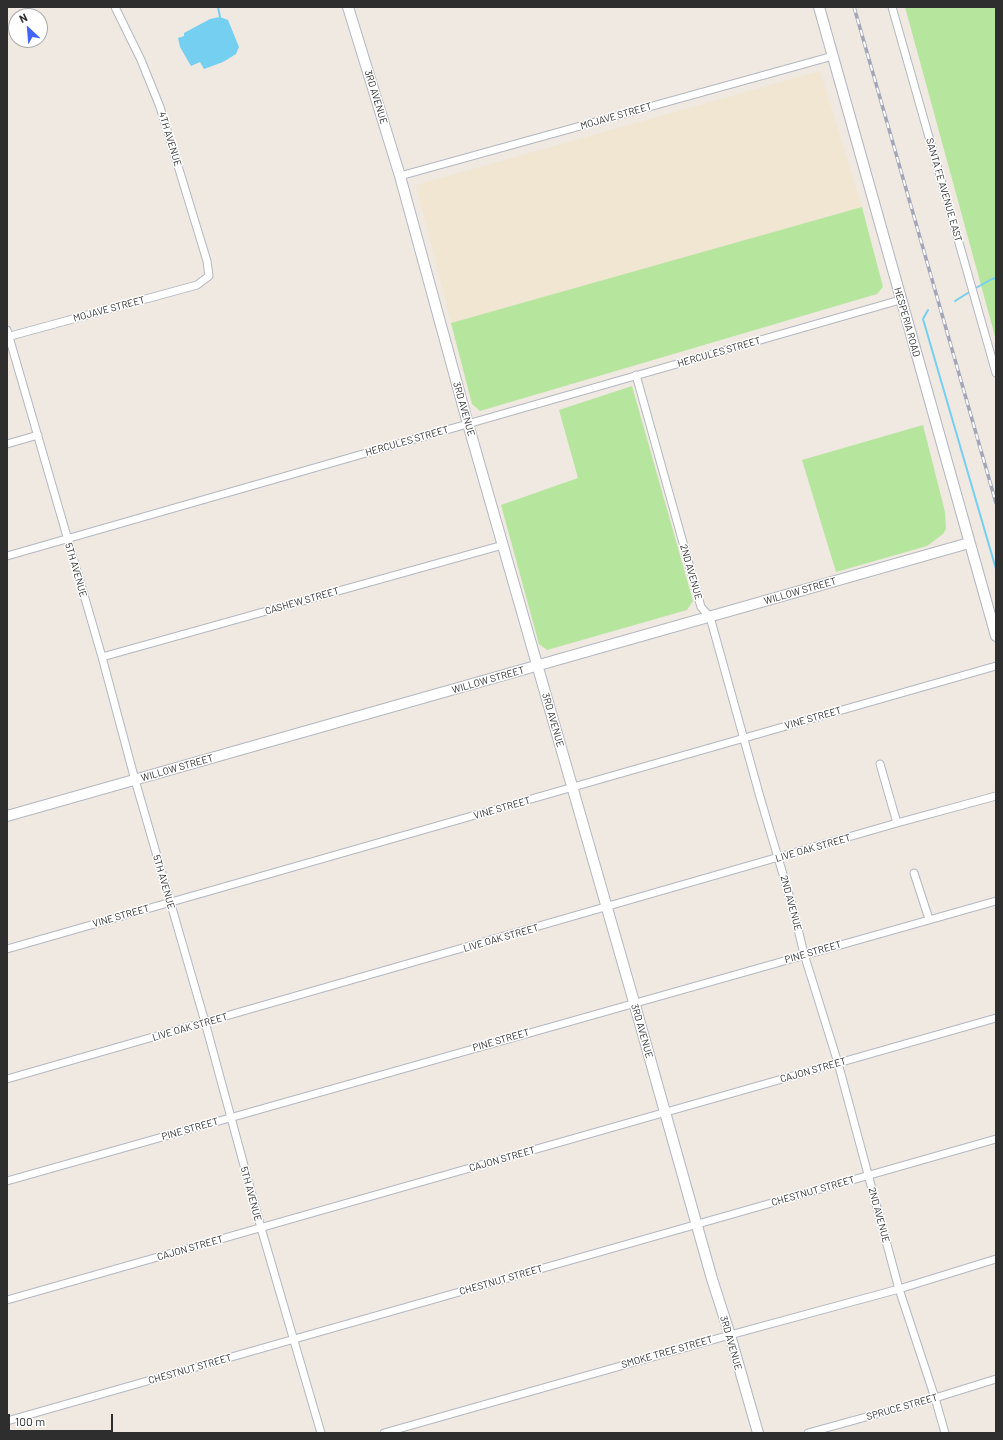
<!DOCTYPE html>
<html>
<head>
<meta charset="utf-8">
<style>
  body { margin:0 }
  #map { position:relative; width:1003px; height:1440px; overflow:hidden; background:#efe9e1; font-family:Barlow,sans-serif }
  canvas { display:block }
  .frame { position:absolute; inset:0; border:8px solid #2e2e2e; pointer-events:none }
  .north { position:absolute; left:8px; top:8px; width:40px; height:40px; box-sizing:border-box; background:#fff; border:1px solid #ababab; border-radius:50%; rotate:334deg; font-size:11px; font-weight:700; line-height:16px; text-align:center; color:#2e2e2e }
  .north::after { content:''; display:block; margin:auto; width:14px; height:18px; background:#4264fb; clip-path:polygon(50% 0,100% 100%,50% 72%,0 100%) }
  .scale { position:absolute; left:8px; top:1414px; width:105px; height:18px; box-sizing:border-box; border:2px solid #2e2e2e; border-top:0; padding-left:5px; font-size:12px; line-height:14px; white-space:nowrap; color:#2e2e2e; -webkit-text-stroke:3px #fff; paint-order:stroke }
</style>
</head>
<body>
<div id="map">
<canvas width="1003" height="1440"></canvas>
<div class="frame"></div>
<div class="north">N</div>
<div class="scale">100 m</div>
</div>
<script>
const ctx = document.querySelector('canvas').getContext('2d');
ctx.lineJoin = 'round';
function paint(path, color) { ctx.fillStyle = color; ctx.fill(path, 'evenodd'); }
const toPath = rows => new Path2D(rows.map(r => 'M' + r).join(''));
function strokePath(path, color, width, dash) { ctx.strokeStyle = color; ctx.lineWidth = width; ctx.lineCap = dash ? 'butt' : 'round'; ctx.setLineDash(dash || []); ctx.stroke(path); }
function label(font, color, halo, rows, align = 'center') {
  ctx.font = font + ' Barlow,sans-serif'; ctx.lineWidth = 3; ctx.setLineDash([]); ctx.textBaseline = 'middle'; ctx.strokeStyle = halo; ctx.fillStyle = color; for (const [text, x, y, turn = 0] of rows) {
    ctx.save(); ctx.translate(x, y); ctx.rotate((+turn || 0) * Math.PI / 180); ctx.textAlign = isNaN(turn) ? turn : align; if (halo) ctx.strokeText(text, 0, 0); ctx.fillText(text, 0, 0); ctx.restore();
  }
}
paint(toPath([
  [820,71,862,207,451,323,416,185]
]), '#f0e6d1');
paint(toPath([
  [905,7,996,7,996,340],
  [862,207,883,287,877,294,480,411,472,404,451,323],
  [632,386,693,601,687,610,547,650,539,644,501,505,578,478,559,410],
  [923,425,945,512,946,529,943,534,927,546,836,572,802,460]
]), '#b6e59e');
paint(toPath([
  [220,17,228,20,239,47,236,54,223,62,204,69,200,62,191,66,180,47,178,38,184,36,184,33,210,19]
]), '#75cff0');
strokePath(toPath([
  [218,7,220,17],
  [974,289,992,279,996,278],
  [955,301,971,291],
  [928,310,923,319,996,569]
]), '#75cff0', 2);
const street = toPath([
  [892,7,996,373],
  [400,176,833,56],
  [7,330,102,657,135,780,205,1022,261,1228,321,1433],
  [7,337,197,285,209,276,207,261,160,107,141,60,115,7],
  [636,375,701,607,710,617,760,797,793,908,804,954,838,1063,899,1289,935,1398,945,1433],
  [7,444,38,435],
  [7,556,900,300],
  [102,657,503,545],
  [880,764,897,823],
  [914,873,929,919],
  [7,949,996,666],
  [7,1079,897,823,996,796],
  [7,1181,996,901],
  [7,1300,996,1018],
  [7,1421,996,1139],
  [384,1433,730,1335,899,1289,996,1259],
  [808,1433,935,1398,996,1379]
]);
const secondary = toPath([
  [348,7,400,176,468,424,634,1002,712,1279,730,1335,758,1433],
  [819,7,996,636],
  [7,816,969,543]
]);
strokePath(street, '#b4b7c1', 9);
strokePath(secondary, '#b4b7c1', 12);
strokePath(street, '#fff', 7);
strokePath(secondary, '#fff', 10);
const rail = toPath([
  [854,7,996,503]
]);
strokePath(rail, '#a3a6b8', 3.5);
strokePath(rail, '#fff', 2, [6]);
label('10px', '#2e2e2e', '#fff', [
  ["3RD AVENUE",376,97,73],
  ["MOJAVE STREET",616,116,-16],
  ["4TH AVENUE",170,139,73],
  ["SANTA FE AVENUE EAST",944,190,74],
  ["MOJAVE STREET",109,309,-15],
  ["HESPERIA ROAD",907,322,74],
  ["HERCULES STREET",719,352,-16],
  ["3RD AVENUE",464,409,74],
  ["HERCULES STREET",407,441,-16],
  ["5TH AVENUE",76,570,74],
  ["2ND AVENUE",691,572,74],
  ["WILLOW STREET",800,591,-16],
  ["CASHEW STREET",302,601,-16],
  ["WILLOW STREET",488,680,-16],
  ["VINE STREET",813,718,-16],
  ["3RD AVENUE",553,720,74],
  ["WILLOW STREET",177,768,-16],
  ["VINE STREET",502,808,-16],
  ["LIVE OAK STREET",813,848,-16],
  ["5TH AVENUE",164,882,74],
  ["2ND AVENUE",791,903,75],
  ["VINE STREET",121,916,-16],
  ["LIVE OAK STREET",501,938,-16],
  ["PINE STREET",813,952,-16],
  ["LIVE OAK STREET",190,1027,-16],
  ["3RD AVENUE",642,1031,74],
  ["PINE STREET",501,1040,-16],
  ["CAJON STREET",813,1070,-16],
  ["PINE STREET",190,1129,-16],
  ["CAJON STREET",502,1159,-16],
  ["CHESTNUT STREET",813,1191,-16],
  ["5TH AVENUE",251,1194,75],
  ["2ND AVENUE",879,1215,75],
  ["CAJON STREET",190,1248,-16],
  ["CHESTNUT STREET",501,1280,-16],
  ["3RD AVENUE",731,1343,74],
  ["SMOKE TREE STREET",667,1352,-16],
  ["CHESTNUT STREET",190,1369,-16],
  ["SPRUCE STREET",902,1407,-16]
]);
</script>
</body>
</html>
